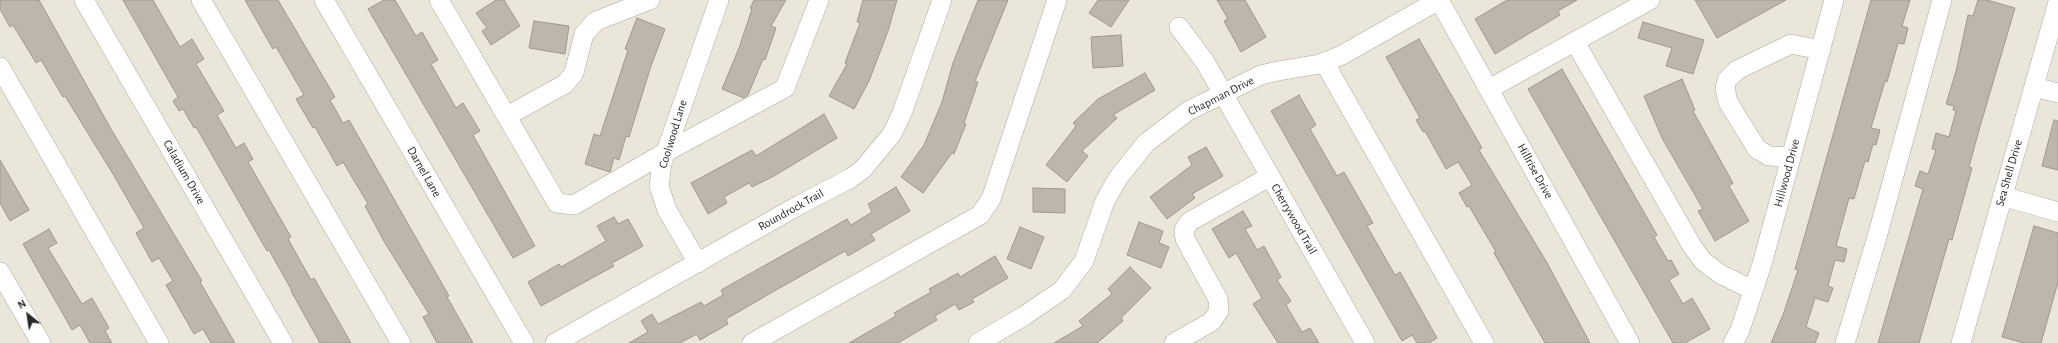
<!DOCTYPE html>
<html>
<head>
<meta charset="utf-8">
<style>
  body { margin:0 }
  #map { position:relative; width:2058px; height:343px; overflow:hidden; background:#ebe6da; font-family:"Alegreya Sans",sans-serif }
  canvas { display:block }
  .north { position:absolute; left:8px; top:295px; width:40px; height:40px; -webkit-text-stroke:3px #fff; paint-order:stroke; rotate:330deg; font-size:11px; font-weight:700; line-height:16px; text-align:center; color:#2a2824 }
  .north::after { content:''; display:block; margin:auto; width:14px; height:18px; background:#2a2824; clip-path:polygon(50% 0,100% 100%,50% 72%,0 100%) }
</style>
</head>
<body>
<div id="map">
<canvas width="2058" height="343"></canvas>
<div class="north">N</div>
</div>
<script>
const ctx = document.querySelector('canvas').getContext('2d');
ctx.lineJoin = 'round';
function paint(path, color) { ctx.fillStyle = color; ctx.fill(path, 'evenodd'); }
const toPath = rows => new Path2D(rows.map(r => 'M' + r).join(''));
function strokePath(path, color, width, dash) { ctx.strokeStyle = color; ctx.lineWidth = width; ctx.lineCap = dash ? 'butt' : 'round'; ctx.setLineDash(dash || []); ctx.stroke(path); }
function label(font, color, halo, rows, align = 'center') {
  ctx.font = font + ' "Alegreya Sans",sans-serif'; ctx.lineWidth = 3; ctx.setLineDash([]); ctx.textBaseline = 'middle'; ctx.strokeStyle = halo; ctx.fillStyle = color; for (const [text, x, y, turn = 0] of rows) {
    ctx.save(); ctx.translate(x, y); ctx.rotate((+turn || 0) * Math.PI / 180); ctx.textAlign = isNaN(turn) ? turn : align; if (halo) ctx.strokeText(text, 0, 0); ctx.fillText(text, 0, 0); ctx.restore();
  }
}
const building = toPath([
  [0,0,39,0,111,129,202,281,200,282,235,343,211,343,203,329,194,334,166,285,173,281,159,258,152,262,136,233,144,228,113,174,65,96,63,97,41,60,36,63,13,25,10,27,0,9,0,0],
  [123,0,153,0,180,47,192,39,204,59,196,64,224,111,217,115,236,148,244,143,253,159,248,162,291,237,288,239,311,280,314,278,351,343,320,343,291,291,292,291,269,250,267,251,196,127,194,128,183,109,179,111,173,101,178,97,123,0],
  [245,0,278,0,335,97,330,100,343,123,349,120,449,296,447,297,473,343,437,343,423,317,429,314,385,243,365,206,368,204,343,162,337,166,315,127,313,128,296,99,304,95,276,47,273,49,245,0],
  [384,0,395,0,416,36,422,32,438,60,431,64,456,108,463,103,480,131,473,135,535,246,513,258,368,9,384,0],
  [496,0,504,0,520,26,491,45,482,31,487,28,476,13,496,0],
  [754,0,786,0,771,26,776,28,765,60,763,59,748,95,744,98,722,89,739,48,752,9,750,8,754,0],
  [863,0,897,0,888,31,869,81,854,109,829,96,847,64,845,63,860,23,857,22,863,0],
  [978,0,1008,0,975,81,978,82,964,123,966,124,954,154,952,153,923,193,901,177,924,145,942,102,953,63,978,0],
  [1098,0,1129,0,1111,27,1089,13,1098,0],
  [1217,0,1245,0,1266,37,1241,52,1224,21,1228,19,1217,0],
  [1507,0,1577,0,1558,11,1560,15,1495,54,1475,19,1507,0],
  [1695,0,1786,0,1717,38,1695,0],
  [1871,0,1910,0,1902,26,1908,28,1904,44,1898,43,1887,82,1885,81,1871,128,1880,130,1876,145,1873,144,1868,162,1865,161,1854,199,1849,198,1836,246,1847,249,1844,262,1835,260,1828,286,1833,288,1828,302,1815,298,1806,327,1819,333,1815,343,1771,343,1783,315,1798,270,1795,269,1804,238,1871,0],
  [1978,0,1987,0,2015,8,1979,130,1969,167,1972,168,1952,240,1949,239,1919,343,1878,343,1923,189,1915,186,1920,171,1928,174,1936,150,1932,149,1936,133,1949,137,1956,111,1953,110,1954,106,1946,104,1956,71,1968,15,1973,16,1978,0],
  [637,18,665,29,651,66,629,137,626,136,619,160,614,158,610,172,585,164,594,134,600,136,628,50,625,49,637,18],
  [534,21,569,26,565,54,529,48,534,21],
  [1643,22,1704,40,1693,74,1666,66,1672,48,1638,38,1643,22],
  [1121,35,1123,66,1093,68,1091,37,1121,35],
  [1419,39,1482,148,1479,150,1546,261,1590,343,1545,343,1494,253,1496,252,1469,206,1467,207,1459,193,1472,185,1458,162,1446,169,1425,131,1423,132,1416,120,1420,118,1386,57,1419,39],
  [1562,69,1657,235,1654,237,1668,261,1671,260,1679,274,1669,280,1683,304,1692,298,1710,329,1685,343,1673,343,1528,89,1562,69],
  [1145,73,1155,90,1113,115,1117,118,1082,151,1088,156,1067,182,1046,165,1076,126,1073,123,1098,99,1145,73],
  [1682,79,1695,110,1693,111,1733,183,1729,186,1749,221,1715,241,1698,211,1703,209,1662,138,1644,96,1682,79],
  [1299,95,1316,125,1310,129,1337,176,1344,172,1373,223,1367,226,1395,275,1400,272,1437,338,1429,343,1417,343,1412,335,1402,341,1271,111,1299,95],
  [824,114,837,138,774,176,752,187,749,183,724,197,727,203,708,214,691,183,752,150,756,156,824,114],
  [2054,120,2058,121,2058,170,2042,166,2054,120],
  [1206,147,1223,176,1192,194,1195,198,1167,219,1150,197,1192,165,1188,157,1206,147],
  [0,160,29,210,10,221,0,203,0,160],
  [896,187,910,211,871,234,875,240,848,256,845,251,771,293,726,319,728,324,700,340,697,334,680,343,629,343,648,332,641,321,652,314,658,324,701,302,704,306,723,295,721,290,826,231,847,219,851,225,872,212,868,204,896,187],
  [1033,188,1065,189,1065,213,1033,212,1033,188],
  [1243,211,1252,226,1245,229,1257,250,1264,246,1281,277,1277,280,1291,301,1286,305,1302,332,1310,328,1319,343,1278,343,1253,304,1262,298,1236,253,1229,258,1212,229,1243,211],
  [614,217,618,224,628,219,643,246,612,263,614,266,541,306,528,282,559,264,561,267,606,241,597,226,614,217],
  [1139,222,1163,231,1159,243,1169,247,1161,268,1127,255,1139,222],
  [2034,226,2058,233,2058,282,2041,343,2024,343,2002,337,2034,226],
  [1020,227,1044,237,1031,269,1007,259,1020,227],
  [49,229,57,243,48,248,82,304,92,298,109,328,105,331,112,343,90,343,80,325,72,330,23,244,49,229],
  [995,256,1008,278,972,299,974,302,959,310,955,304,935,316,937,320,898,343,849,343,896,316,894,313,931,292,929,289,958,273,960,277,995,256],
  [1130,267,1151,288,1121,318,1123,321,1097,343,1054,343,1083,326,1079,321,1112,294,1108,289,1130,267]
]);
paint(building, '#bcb6ab');
strokePath(building, '#9e998e', 1);
const minor = toPath([
  [84,0,283,343],
  [201,0,401,343],
  [324,0,524,343],
  [439,0,557,203,574,205,666,152,785,88,819,0],
  [1439,0,1630,343],
  [1179,27,1205,62,1365,343],
  [1575,42,1692,246,1703,261,1720,274,1753,290],
  [1324,62,1484,343],
  [0,67,159,343],
  [2034,87,2058,93],
  [1489,89,1650,0],
  [507,116,565,84,574,73,584,34,596,21,650,0],
  [1791,157,1769,156,1757,149,1728,102,1725,88,1727,80,1737,70,1791,44,1821,50],
  [2002,196,2058,212],
  [698,263,667,210,659,186,662,163,719,0],
  [0,272,41,343],
  [555,343,801,204,851,178,863,169,892,134,902,113,942,0],
  [752,343,980,215,991,199,1057,0],
  [978,343,1024,316,1062,290,1084,261,1105,201,1118,178,1146,143,1188,111,1261,75,1278,71,1320,64,1342,55,1439,0],
  [1174,343,1211,322,1219,311,1218,299,1185,239,1184,230,1189,222,1269,177],
  [1733,343,1740,330,1762,264,1834,0],
  [1845,343,1877,237,1942,0],
  [1961,343,2058,2]
]);
strokePath(minor, '#aea99e', 20);
strokePath(minor, '#fff', 19);
label('12px', '#2a2824', '#fff', [
  ["Chapman Drive",1221,96,-27],
  ["Coolwood Lane",673,134,-73],
  ["Hillrise Drive",1535,171,61],
  ["Caladium Drive",184,172,60],
  ["Darnel Lane",424,172,60],
  ["Hillwood Drive",1787,173,-75],
  ["Sea Shell Drive",2009,173,-74],
  ["Roundrock Trail",791,210,-29],
  ["Cherrywood Trail",1294,219,60]
]);
</script>
</body>
</html>
